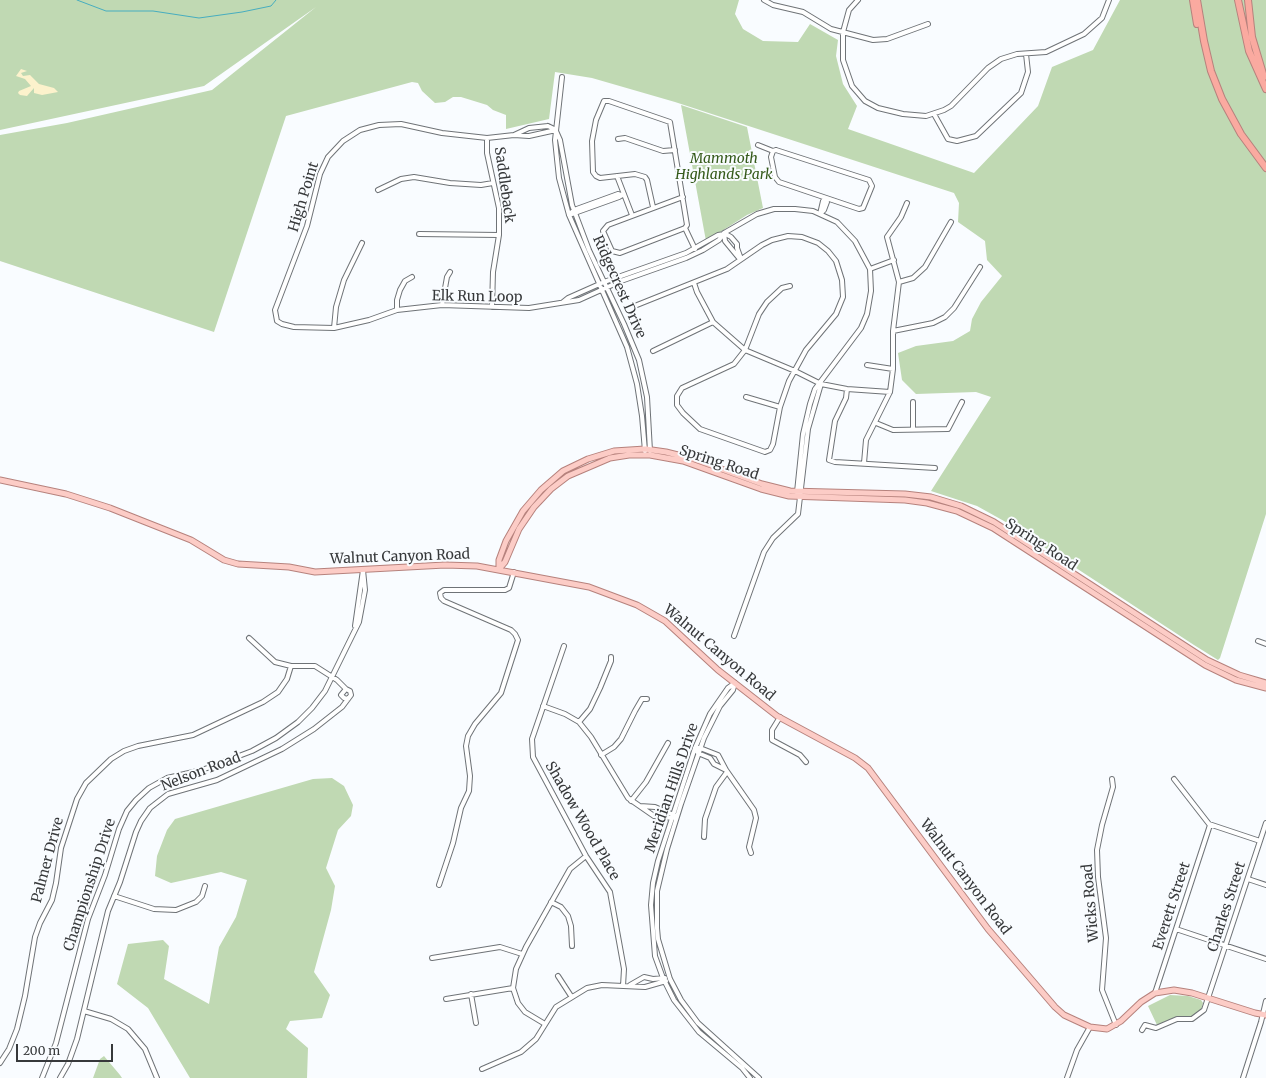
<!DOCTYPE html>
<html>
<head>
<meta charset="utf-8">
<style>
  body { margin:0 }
  #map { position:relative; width:1266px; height:1078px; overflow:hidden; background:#f9fcff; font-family:Merriweather,serif }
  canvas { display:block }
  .scale { position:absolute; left:16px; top:1044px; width:97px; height:18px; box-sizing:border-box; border:2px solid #37393b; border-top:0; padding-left:5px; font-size:12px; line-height:14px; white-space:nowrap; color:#37393b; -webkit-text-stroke:3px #f9fcff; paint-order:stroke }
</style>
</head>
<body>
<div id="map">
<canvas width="1266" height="1078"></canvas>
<div class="scale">200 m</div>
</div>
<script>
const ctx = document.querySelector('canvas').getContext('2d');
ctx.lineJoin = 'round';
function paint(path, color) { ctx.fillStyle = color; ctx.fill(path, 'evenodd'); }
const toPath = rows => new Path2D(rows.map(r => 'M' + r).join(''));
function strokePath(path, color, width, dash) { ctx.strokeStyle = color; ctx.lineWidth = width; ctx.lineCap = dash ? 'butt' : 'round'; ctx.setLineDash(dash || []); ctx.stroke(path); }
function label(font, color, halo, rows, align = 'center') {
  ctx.font = font + ' Merriweather,serif'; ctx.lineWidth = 4; ctx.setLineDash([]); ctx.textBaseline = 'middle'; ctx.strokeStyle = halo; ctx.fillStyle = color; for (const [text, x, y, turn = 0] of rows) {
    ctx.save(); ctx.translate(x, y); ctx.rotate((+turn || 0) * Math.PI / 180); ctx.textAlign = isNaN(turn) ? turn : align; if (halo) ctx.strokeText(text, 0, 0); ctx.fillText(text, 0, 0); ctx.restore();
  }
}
paint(toPath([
  [0,0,739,0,735,14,743,29,763,41,798,42,810,24,838,40,836,56,843,84,857,106,848,129,974,173,1038,106,1052,67,1093,50,1120,0,1266,0,1266,514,1220,658,1218,660,1194,645,1004,521,977,506,931,491,991,397,976,392,916,394,902,380,898,353,916,346,953,341,970,331,972,319,981,302,1002,276,987,260,985,241,958,222,959,203,954,193,675,102,592,78,555,72,549,119,506,129,506,115,493,110,487,105,461,97,453,97,445,102,435,103,422,91,418,83,412,82,286,116,214,332,0,261,0,135,67,123,212,90,316,7,204,86,0,130],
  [681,105,747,127,763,208,747,215,706,241],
  [332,778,344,786,353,805,351,816,338,830,326,868,335,886,331,910,314,972,330,995,322,1018,290,1021,286,1029,308,1048,307,1078,190,1078,148,1008,117,984,128,944,163,940,169,946,164,979,209,1004,219,947,236,917,247,880,221,872,171,883,155,876,157,856,167,830,175,819,313,779],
  [1170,995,1188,996,1201,1000,1203,1003,1201,1011,1190,1017,1178,1016,1157,1025,1148,1006],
  [104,1056,120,1075,122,1078,93,1078,100,1059]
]), '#c0d9b3');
paint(toPath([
  [21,69,27,71,21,73,23,76,30,75,39,84,54,88,58,92,42,95,34,93,34,88,27,96,20,95,18,93,19,91,31,86,25,79,16,76]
]), '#fcf2cc');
strokePath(toPath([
  [77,0,106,11,153,11,199,18,242,12,271,6,276,0]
]), '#47adbf', 1);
const minor = toPath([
  [764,0,773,5,803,12,831,29,873,40,887,39,928,24],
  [858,0,849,10,843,32,843,60,852,86,865,101,878,108,903,114,926,116,944,110,951,106,988,68,1001,59,1017,54,1046,52,1084,34,1102,18,1109,0],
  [562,77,555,140,559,178,569,215,627,347,637,384,642,416,645,451],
  [934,114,948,139,957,141,976,136,1021,93,1028,72,1026,54],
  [548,126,556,130,529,136,514,135,529,128,548,126],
  [556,131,560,140,572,205,589,250,624,324,639,360,647,397,650,451],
  [514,135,487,138,442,133,401,124,379,125,360,130,343,141,328,157,320,174,307,226,275,310,277,321,282,324,294,327,334,328,369,320,397,310,442,305,529,308,579,300,621,281,686,258,703,250,719,240,724,233,757,214,774,209,795,209,813,211,837,222,855,241,870,269,871,291,867,314,861,328,815,389,810,404,803,434,797,492,799,497],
  [487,138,487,153,499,208,499,235,493,272,492,307],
  [618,139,625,138,663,151,675,150],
  [758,145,773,151],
  [776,150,869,180,872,186,863,208,859,209,779,182,775,177,771,157,773,151,776,150],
  [617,176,632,215],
  [378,190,401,179,414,177,450,183,481,185,493,183],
  [621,195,618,194,574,210,569,215,619,197,624,194],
  [683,197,608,225,603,231,612,251,620,253,685,228],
  [825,199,827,202,824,210,820,214,823,201,825,199],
  [653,207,647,180,645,177,635,174,600,178,596,176,593,172,592,141,596,120,604,101,609,101,670,122,687,225,685,228],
  [685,228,695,249],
  [724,233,731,237,737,244,737,248,741,259],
  [724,233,725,241,739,258],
  [419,234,499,235],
  [870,269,894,260],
  [899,282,913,278,925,267,951,222],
  [694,283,697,292,713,322,745,350,795,371,821,384,847,389,890,392],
  [563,302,568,298,604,282,686,253,718,235,724,234],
  [442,305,447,277,450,272],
  [637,305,727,269,762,245,772,240,788,236,802,237,818,243,828,251,836,261,842,280,843,297,836,314,806,350,789,381,780,407,773,444,770,450,765,452,700,429,683,413,677,405,677,396,682,388,734,364,745,350,759,314,767,302,782,288,790,286],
  [397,310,397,300,400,290,405,281,412,277],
  [334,328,336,307,344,280,362,243],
  [893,331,933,323,945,317,954,308,980,267],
  [653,351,713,322],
  [867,365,893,369],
  [847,389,846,398,835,421,829,460,835,462,935,468],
  [746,397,780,407],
  [876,423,893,430,948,429,962,402],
  [913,429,913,402],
  [864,463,866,440,890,392,893,369,893,331,899,282,887,237,901,217,907,203],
  [734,636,764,552,773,538,798,514,808,429,821,384],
  [249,638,275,662,291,666,315,666,337,680,346,689],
  [1258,641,1266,644],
  [564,646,532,739,533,757,586,856,610,892,624,969,623,986],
  [543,706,565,714,579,722,591,737,628,798,654,816,673,818],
  [780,717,772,730,772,740,800,755,806,762],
  [579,722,590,709,600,688,611,661,611,657],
  [695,748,700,748,718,755,726,770,714,764,710,758,698,753,695,748],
  [601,755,614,747,621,739,635,711,642,699,647,699],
  [726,770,754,810,756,818,749,847,751,853],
  [1112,779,1113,787,1102,825,1097,850,1098,877,1106,938,1102,990,1116,1025],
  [1174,779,1209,824,1260,841],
  [631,801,646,782,668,743],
  [640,806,655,807,674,815],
  [704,837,705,819,716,787,727,772],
  [1248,879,1266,885],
  [439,885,453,843,461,808,469,791,470,776,466,746,468,736,475,724,501,693,518,640,515,634,511,630,444,601,441,598,440,593,444,590,505,590,509,588,514,572],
  [114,896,154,909,176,910,196,902,202,896,205,886],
  [551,902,561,907,568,916,571,926,572,946],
  [1176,929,1266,959],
  [432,958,500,947,522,954],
  [558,976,571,996],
  [630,985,644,977,653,979,665,978],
  [1155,993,1210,825],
  [471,994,476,1023],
  [446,999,513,988],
  [84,1011,111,1019,128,1029,145,1049,157,1078],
  [545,1024,525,1012,518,1003,513,988,516,969,526,947,570,869,586,856],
  [1142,1030,1145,1025,1156,1028,1177,1019,1192,1019,1204,1010,1266,823],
  [0,1063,9,1049,17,1029,25,996,35,937,40,923,52,900,56,883,61,848,77,799,86,783,111,759,124,751,138,746,193,735,263,702,278,692,287,679,291,666],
  [482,1069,521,1052,536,1039,556,1007,587,988,602,985,645,987,666,981],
  [42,1078,56,1043,88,919,105,875,119,829,127,811,136,800,149,788,167,778,202,770,252,751,276,738,298,722,312,708,325,691,359,622,365,590,363,570,355,626],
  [60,1078,68,1064,77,1039,108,911,120,882,136,832,141,821,150,808,168,794,217,780,282,749,314,729,342,707,351,695,350,691,346,689,341,695,344,698,348,699],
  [750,1078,742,1068,699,1032,674,1000,663,978,655,956,651,905,653,883,658,861,695,748,710,714,728,688,735,683,733,690,720,706,704,738,681,804,667,849,657,891,657,928,658,939,670,979,681,1000,698,1023,759,1078],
  [1067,1078,1077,1050,1090,1027],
  [1243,1078,1261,1022,1266,1001]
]);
const major = toPath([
  [0,480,66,494,110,508,191,540,224,560,238,564,289,567,315,572,445,565,477,566,589,587,637,605,665,621,718,670,777,716,855,758,868,768,988,929,1055,1007,1064,1015,1090,1027,1107,1029,1121,1021,1141,1002,1155,993,1174,990,1192,993,1255,1013,1266,1015],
  [499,569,499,560,506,541,523,511,541,490,563,471,588,459,614,451,645,449,666,452,694,459,762,484,790,491,905,494,931,497,961,506,994,522,1207,660,1239,675,1266,683],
  [499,569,505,562,519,529,534,507,551,489,568,476,610,458,629,455,650,455,683,461,761,489,789,496,905,500,927,503,957,511,993,528,1205,665,1236,680,1266,688]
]);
const highway = toPath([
  [1193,0,1197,24],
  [1197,0,1204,41,1211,71,1222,99,1241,134,1266,168],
  [1238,0,1249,51,1266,89],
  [1248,0,1252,37,1264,77]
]);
strokePath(minor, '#6f7377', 6);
strokePath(major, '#b6827d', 7);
strokePath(highway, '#b6827d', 8);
strokePath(minor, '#fff', 4);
strokePath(major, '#fcccc6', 5);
strokePath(highway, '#faaaa0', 6);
label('italic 14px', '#355a1b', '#f9fcff', [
  ["Mammoth",724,159],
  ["Highlands Park",724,175]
]);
label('14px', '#37393b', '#f9fcff', [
  ["Saddleback",504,185,82],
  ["High Point",304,197,-73],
  ["Ridgecrest Drive",619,287,66],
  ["Elk Run Loop",477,297,1],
  ["Spring Road",719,463,18],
  ["Spring Road",1041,545,33],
  ["Walnut Canyon Road",400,557,-2],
  ["Walnut Canyon Road",719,653,40],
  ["Nelson Road",201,772,-21],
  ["Meridian Hills Drive",672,788,-71],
  ["Shadow Wood Place",582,821,60],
  ["Palmer Drive",48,860,-75],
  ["Walnut Canyon Road",965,877,53],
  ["Championship Drive",90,885,-72],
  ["Wicks Road",1091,903,-95],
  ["Everett Street",1172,906,-72],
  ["Charles Street",1227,907,-72]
]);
</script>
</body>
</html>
